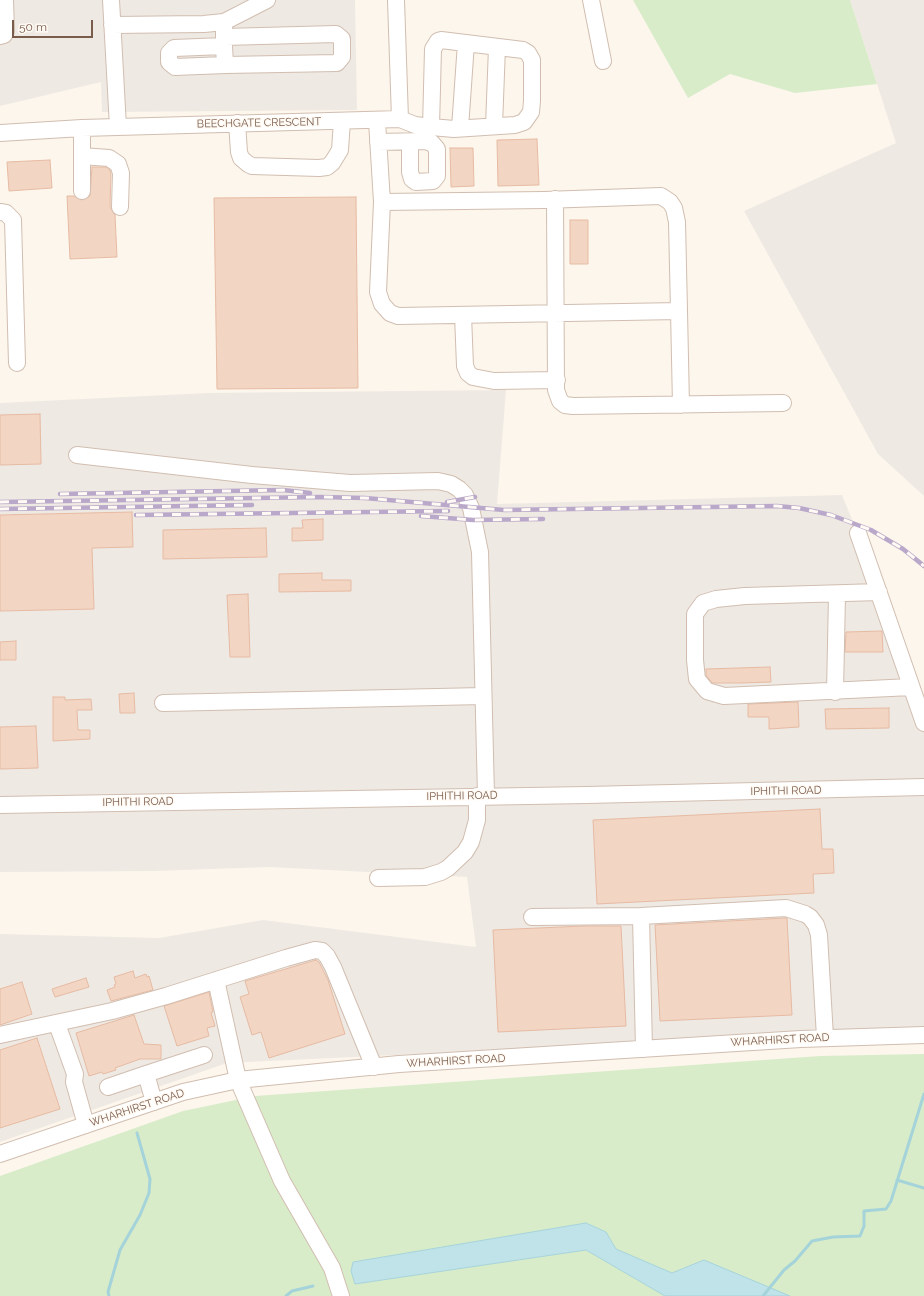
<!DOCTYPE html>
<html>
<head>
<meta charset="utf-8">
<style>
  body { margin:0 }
  #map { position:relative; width:924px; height:1296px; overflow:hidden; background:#fdf6ec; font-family:Raleway,sans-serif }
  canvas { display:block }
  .scale { position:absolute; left:12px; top:20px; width:81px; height:18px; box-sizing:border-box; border:2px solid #7a5c4d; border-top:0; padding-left:5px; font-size:12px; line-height:14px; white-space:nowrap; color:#7a5c4d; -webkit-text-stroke:3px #fffaf3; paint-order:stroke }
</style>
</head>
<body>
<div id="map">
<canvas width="924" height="1296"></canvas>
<div class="scale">50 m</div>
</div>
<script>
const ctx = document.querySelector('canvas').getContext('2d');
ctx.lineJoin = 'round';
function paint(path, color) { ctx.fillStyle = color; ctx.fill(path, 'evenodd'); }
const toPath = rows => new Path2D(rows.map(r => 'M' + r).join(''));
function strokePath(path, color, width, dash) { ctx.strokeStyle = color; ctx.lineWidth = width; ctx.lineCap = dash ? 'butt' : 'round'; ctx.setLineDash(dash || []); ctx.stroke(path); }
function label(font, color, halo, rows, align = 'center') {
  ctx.font = font + ' Raleway,sans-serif'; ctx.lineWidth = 3; ctx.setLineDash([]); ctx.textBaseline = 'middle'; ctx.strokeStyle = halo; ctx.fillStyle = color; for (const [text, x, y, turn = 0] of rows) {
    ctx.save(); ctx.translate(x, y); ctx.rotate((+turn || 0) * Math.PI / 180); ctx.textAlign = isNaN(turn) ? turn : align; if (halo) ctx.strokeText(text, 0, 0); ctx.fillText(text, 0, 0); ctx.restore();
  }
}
paint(toPath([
  [0,0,355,0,357,110,102,112,101,82,0,106],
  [850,0,924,0,924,496,878,454,744,211,896,143],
  [506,390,497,504,842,495,924,696,924,1030,227,1063,0,1142,0,934,159,938,263,920,476,947,467,877,269,867,154,871,0,872,0,403,208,393]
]), '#efe9e4');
paint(toPath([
  [633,0,850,0,877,84,795,93,730,74,688,98],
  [924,1054,924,1296,790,1296,704,1260,672,1273,616,1249,606,1232,586,1223,353,1262,351,1271,356,1284,586,1250,665,1296,0,1296,0,1176,183,1111,255,1096,820,1056]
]), '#d8ecc9');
const water = toPath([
  [586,1223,606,1232,616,1249,672,1273,704,1260,790,1296,665,1296,586,1250,355,1284,351,1271,353,1262,586,1223]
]);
paint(water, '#bfe3e8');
strokePath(water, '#a5d3da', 1);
strokePath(toPath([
  [897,1180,924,1188],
  [109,1296,108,1292,120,1250,140,1215,149,1193,150,1179,137,1133],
  [286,1296,292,1291,313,1286],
  [763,1296,784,1270,795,1261,812,1241,833,1237,860,1236,864,1226,864,1211,886,1209,891,1201,924,1094]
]), '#a5d3da', 3);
const building = toPath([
  [537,139,539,185,498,186,497,140,537,139],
  [450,148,473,148,474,186,451,187,450,148],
  [50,160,52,188,9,191,7,162,50,160],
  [92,167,106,167,110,170,111,174,110,207,115,215,117,257,70,259,67,196,74,196,82,200,90,196,92,167],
  [356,197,358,388,217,389,214,198,356,197],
  [570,220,588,220,588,264,570,264,570,220],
  [40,414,41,464,0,465,0,415,40,414],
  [132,512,133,547,92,548,94,609,0,611,0,515,132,512],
  [323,519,323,540,292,541,292,528,303,528,302,520,323,519],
  [266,528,267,557,163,559,163,530,266,528],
  [322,573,322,580,351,580,351,591,279,592,279,574,322,573],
  [248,594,250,657,230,657,227,595,248,594],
  [882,631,883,652,845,652,846,632,882,631],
  [16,641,16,660,0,660,0,642,16,641],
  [770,667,771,682,740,683,712,683,706,675,706,669,770,667],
  [134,693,135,713,120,713,119,694,134,693],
  [53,697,65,697,65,700,91,699,92,710,77,710,78,730,90,730,90,739,53,741,53,697],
  [798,702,799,727,769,729,769,717,748,717,748,704,798,702],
  [889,708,889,728,826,729,825,709,889,708],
  [36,726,38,768,0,769,0,727,36,726],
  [820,809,822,849,833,849,834,873,813,874,814,893,597,904,593,820,820,809],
  [785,918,787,918,792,1015,660,1021,655,925,785,918],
  [584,926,621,926,626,1026,498,1032,493,930,584,926],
  [316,960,319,962,328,980,345,1034,269,1058,261,1032,252,1035,240,997,249,994,245,981,316,960],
  [133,971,135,978,146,974,147,977,149,976,153,990,111,1001,107,990,115,987,114,985,116,984,114,977,133,971],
  [86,978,89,987,55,997,52,989,86,978],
  [22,982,32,1014,0,1025,0,989,22,982],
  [209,992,213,1012,211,1013,215,1026,207,1028,209,1036,177,1046,164,1006,209,992],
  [134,1015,144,1044,161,1045,161,1059,140,1059,115,1068,116,1070,103,1074,102,1072,89,1076,76,1033,134,1015],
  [37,1038,60,1109,0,1128,0,1050,37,1038]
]);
paint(building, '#f3d5c3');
strokePath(building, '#e6bba3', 1);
const minor = toPath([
  [111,0,118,127],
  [591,0,603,61],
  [224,22,224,46,225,65,175,67,169,62,169,53,174,48,224,46],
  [112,25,204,24,224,22,267,0],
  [0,36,4,35,6,31,5,0],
  [224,37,336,34,342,39,342,57,337,63,225,65],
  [400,119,415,125,431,127,454,129,515,125,524,122,531,112,532,101,532,60,528,53,523,50,441,40,438,41,433,49,431,127],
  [377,121,382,202,378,292,382,304,390,313,398,316,679,311,677,222,674,208,670,202,661,196,544,200,382,202],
  [237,123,239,152,241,158,248,164,252,166,319,168,327,167,332,163,340,150,342,121],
  [494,126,497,47],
  [82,128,82,191],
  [460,128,466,43],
  [0,133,82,128,400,119,396,0],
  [378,142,425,141,432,143,437,149,437,176,433,181,416,182,412,179,410,172,410,142],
  [82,156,109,158,118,164,121,173,120,207],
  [555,199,556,390,560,401,565,405,573,406,783,403],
  [0,212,6,213,13,220,17,363],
  [679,311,681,405],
  [463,315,465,366,468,373,473,377,494,381,557,380],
  [77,455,252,475,350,483,438,481,451,484,459,489,465,495,471,508,480,552,486,796],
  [858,533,924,723],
  [879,592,745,596,716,599,703,603,695,614,695,660,697,679,707,691,724,696,911,687],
  [835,692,837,595],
  [163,703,483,696],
  [0,805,587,795,924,787],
  [378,878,425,877,441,872,448,868,465,852,471,842,477,820,477,796],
  [641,916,644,1049],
  [532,917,641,916,786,908,805,914,810,917,816,925,819,935,825,1037],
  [216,980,238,1080,282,1181,332,1268,341,1296],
  [57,1024,75,1074,74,1082,86,1125],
  [0,1035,112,1011,166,996,286,958,315,950,322,951,327,956,333,967,374,1067],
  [108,1087,146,1074],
  [154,1102,146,1074,204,1055],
  [0,1154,183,1092,238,1080,399,1064,801,1039,924,1035]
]);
strokePath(minor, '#d1beb0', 18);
strokePath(minor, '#fff', 16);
const rail = toPath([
  [60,494,283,490,310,493],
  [0,502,320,497,365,498,504,510,777,506,799,508,831,515,871,530,903,549,924,566],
  [447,502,475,497],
  [0,509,252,505],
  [136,515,448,511],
  [421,516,473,520,543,519]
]);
strokePath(rail, '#b9a8c9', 4.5);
strokePath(rail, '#fffaf3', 3, [9]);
label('11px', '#7a5c4d', '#fffaf3', [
  ["BEECHGATE CRESCENT",259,123,-1],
  ["IPHITHI ROAD",786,791,-1],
  ["IPHITHI ROAD",462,796,-1],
  ["IPHITHI ROAD",138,802,-1],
  ["WHARHIRST ROAD",780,1040,-3],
  ["WHARHIRST ROAD",456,1061,-3],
  ["WHARHIRST ROAD",137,1108,-18]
]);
</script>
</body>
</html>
